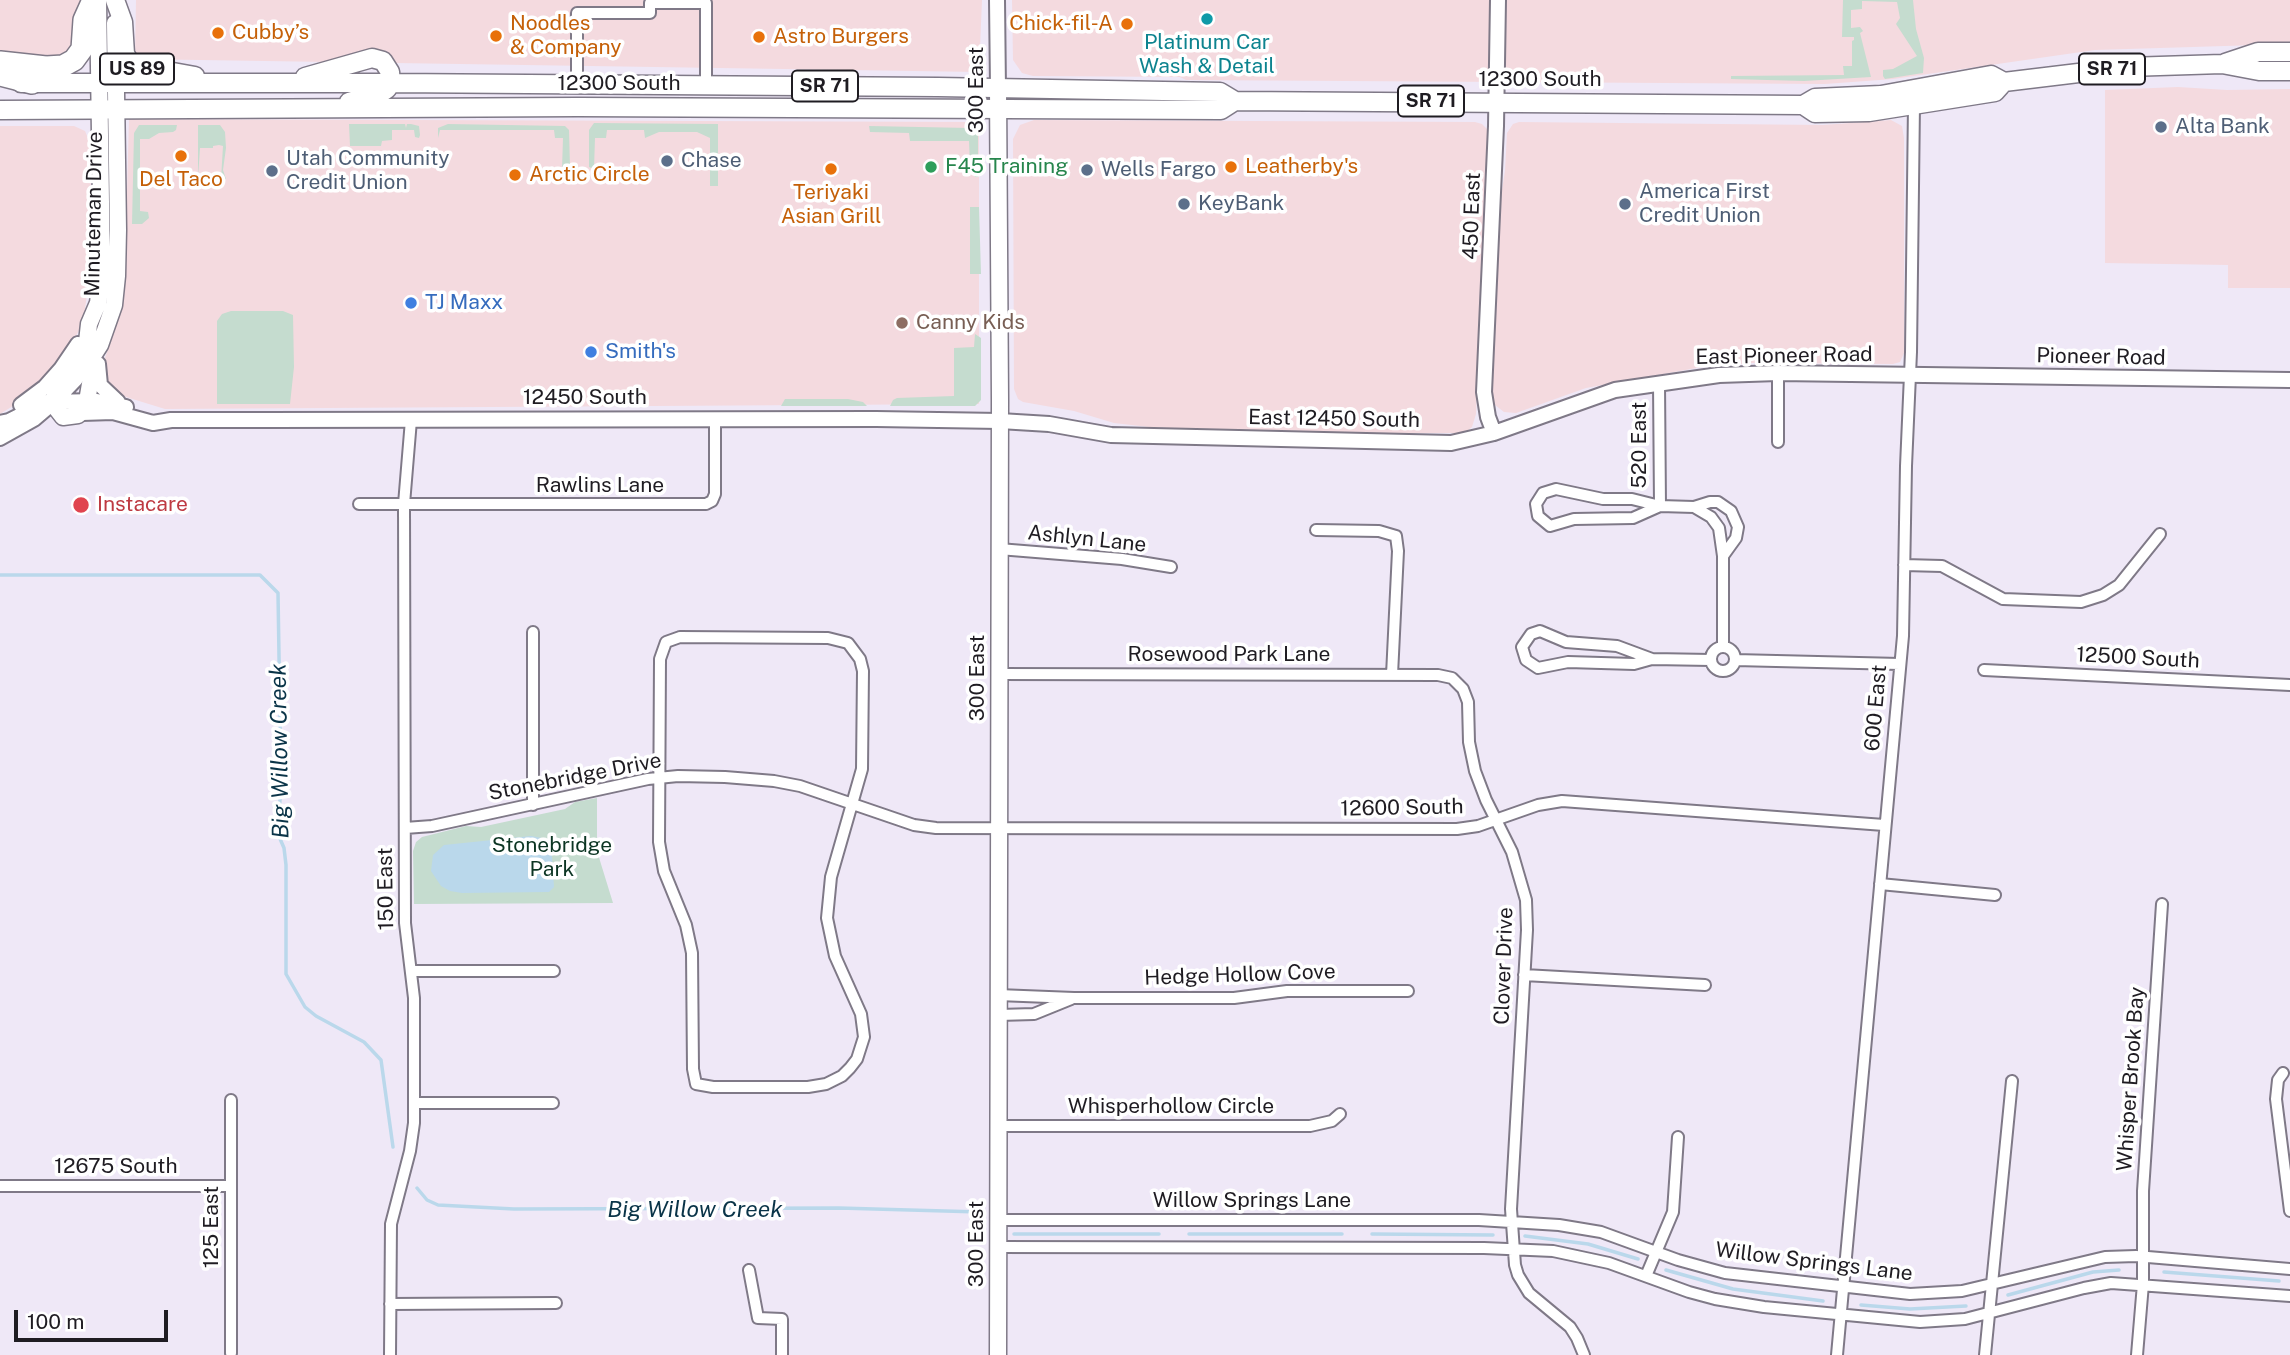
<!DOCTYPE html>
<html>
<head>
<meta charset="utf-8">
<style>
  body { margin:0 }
  #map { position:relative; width:2290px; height:1355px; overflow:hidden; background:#efe8f7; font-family:"Public Sans",sans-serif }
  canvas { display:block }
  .scale { position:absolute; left:14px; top:1310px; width:154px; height:32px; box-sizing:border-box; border:4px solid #1f1c22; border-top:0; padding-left:9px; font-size:21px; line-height:24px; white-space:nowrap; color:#1f1c22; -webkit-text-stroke:5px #fff; paint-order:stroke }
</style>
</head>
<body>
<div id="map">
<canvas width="2290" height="1355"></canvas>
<div class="scale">100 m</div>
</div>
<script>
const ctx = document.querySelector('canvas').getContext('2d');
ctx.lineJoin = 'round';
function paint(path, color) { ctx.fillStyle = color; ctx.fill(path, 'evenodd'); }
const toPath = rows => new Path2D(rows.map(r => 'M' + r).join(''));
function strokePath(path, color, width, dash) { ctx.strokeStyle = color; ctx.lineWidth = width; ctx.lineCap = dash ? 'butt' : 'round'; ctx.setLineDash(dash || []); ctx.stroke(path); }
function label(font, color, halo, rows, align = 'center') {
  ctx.font = font + ' "Public Sans",sans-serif'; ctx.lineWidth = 7; ctx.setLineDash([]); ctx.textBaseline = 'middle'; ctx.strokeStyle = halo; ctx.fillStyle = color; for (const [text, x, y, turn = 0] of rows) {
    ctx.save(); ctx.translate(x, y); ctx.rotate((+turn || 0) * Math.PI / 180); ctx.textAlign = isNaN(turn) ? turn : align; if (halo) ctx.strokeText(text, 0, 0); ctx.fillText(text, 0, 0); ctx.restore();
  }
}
paint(toPath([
  [0,0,86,0,74,60,0,54],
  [136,0,982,0,979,72,135,59],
  [1012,0,2290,0,2290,44,2095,50,1893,79,1825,84,1186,80,1180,77,1033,76,1022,73,1013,60],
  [2178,87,2227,90,2290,89,2290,288,2228,288,2228,265,2105,263,2105,90],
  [129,119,979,122,979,404,165,409,113,393,108,389,103,364,124,300],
  [1034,120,1475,122,1482,124,1487,129,1488,136,1476,414,1472,427,1466,432,1458,433,1265,433,1149,427,1114,423,1074,411,1023,402,1018,399,1014,389,1013,139,1020,125],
  [1891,120,1902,126,1904,138,1904,353,1900,362,1893,364,1752,363,1702,367,1586,388,1516,413,1504,412,1495,405,1491,388,1501,196,1505,171,1507,133,1513,124,1519,122,1823,125],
  [0,126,74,126,85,131,91,145,90,273,83,323,65,356,21,401,0,414]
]), '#f4dadf');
paint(toPath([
  [1843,0,1913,0,1916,29,1924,58,1923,73,1885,79,1883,76,1883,70,1893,69,1917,56,1896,24,1900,18,1897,2,1862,1,1862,9,1851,10,1851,28,1860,27,1863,31,1860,33,1871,77,1804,81,1731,79,1731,76,1844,75,1843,66,1852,66,1852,41,1854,40,1854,37,1842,37],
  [594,123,718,124,718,186,710,186,710,138,697,132,659,132,645,138,644,130,607,130,606,138,595,138,594,169,589,167,589,130],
  [349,124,405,124,406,128,407,124,411,124,419,126,420,135,419,138,415,137,414,130,392,130,392,140,382,141,381,146,350,146],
  [448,124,565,126,569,130,570,167,563,169,564,165,562,169,563,138,555,138,554,130,440,130,438,138,438,128],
  [139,125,177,125,176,130,173,132,159,133,149,139,140,139,140,211,148,212,149,218,142,224,132,224,134,133],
  [198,125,220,125,225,132,226,148,223,170,226,179,221,179,223,146,219,145,213,146,213,148,200,148,198,178],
  [869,126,970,128,978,136,978,177,975,177,974,168,970,166,969,141,910,141,909,133,870,132],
  [970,207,979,207,981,274,970,274],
  [231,311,283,311,293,315,294,367,290,404,217,404,217,321,222,314],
  [975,334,981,338,981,400,975,406,890,406,893,400,897,398,954,396,954,348,974,347],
  [785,399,848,399,863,402,867,406,781,406],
  [597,798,597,851,613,903,414,904,413,851,416,842,422,837,466,826,481,827,565,809,575,802]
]), '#c5dccf');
paint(toPath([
  [531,836,542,838,551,843,554,887,549,892,462,893,450,891,441,886,431,871,433,855,444,845]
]), '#bad8eb');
strokePath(toPath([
  [0,575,260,575,278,593,281,782,278,834,284,848,286,865,286,974,305,1007,316,1016,364,1042,381,1060,393,1147],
  [417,1188,427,1200,438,1205,514,1209,839,1208,980,1212],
  [1014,1234,1159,1234],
  [1189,1234,1342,1234],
  [1372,1234,1493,1235],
  [1525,1236,1588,1244,1638,1259],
  [1666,1270,1733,1289,1823,1301],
  [2164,1272,2279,1281],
  [2008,1295,2093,1272,2119,1270],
  [1861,1305,1910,1309,1966,1306]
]), '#bad8eb', 3.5);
const minor = toPath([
  [577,85,577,13,650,13,650,3,706,3,706,85],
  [1778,373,1778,442],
  [1659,383,1660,506],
  [359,504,706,504,712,501,715,494,715,419],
  [1660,506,1633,518,1574,519,1550,526,1538,516,1536,504,1543,493,1556,489,1603,499,1632,499,1660,506,1694,507,1710,502,1718,502,1731,511,1738,527,1736,538,1723,556],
  [1694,507,1711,517,1719,528,1723,556,1723,647],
  [1316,530,1379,531,1396,536,1398,551,1392,675],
  [999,549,1122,559,1171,567],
  [1904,565,1942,566,2003,599,2081,602,2103,595,2119,585,2160,534],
  [680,637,828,638,848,643,860,659,863,671,862,769,831,877,827,918,835,956,861,1014,864,1037,857,1059,850,1068,842,1076,826,1084,808,1087,713,1087,696,1084,693,1069,692,953,686,925,664,871,659,842,660,659,666,642,680,637],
  '1711 659a12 12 0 1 1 24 0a12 12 0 1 1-24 0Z',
  [1652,659,1617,646,1566,642,1540,631,1531,634,1522,647,1526,660,1538,668,1568,662,1634,664,1652,659,1711,660],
  [1735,660,1900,664],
  [1984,670,2290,685],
  [999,674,1438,675,1452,678,1463,689,1468,702,1469,742,1475,771,1486,800,1512,852,1526,900,1527,930,1511,1209,1515,1265,1518,1275,1529,1293,1570,1327,1577,1338,1584,1355],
  [533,805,533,632],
  [405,828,432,826,648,779,678,776,725,777,774,781,800,786,914,825,936,828,1457,829,1478,826,1538,805,1562,801,1884,825],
  [1880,884,1995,895],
  [412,971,554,971],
  [1524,975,1705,985],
  [998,995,1074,998,1234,998,1287,991,1408,991],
  [999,1015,1034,1014,1071,999],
  [2283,1073,2278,1080,2276,1099,2290,1211],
  [231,1100,231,1353],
  [415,1103,553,1103],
  [998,1126,1310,1126,1332,1121,1340,1114],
  [0,1186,231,1186],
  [999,1220,1479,1220,1559,1225,1601,1232,1678,1260,1725,1273,1910,1294,1962,1291,2105,1257,2136,1256,2290,1269],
  [999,1247,1484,1248,1553,1251,1609,1263,1689,1292,1715,1299,1764,1307,1920,1322,1965,1319,2084,1288,2111,1283,2290,1296],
  [749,1270,758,1318,782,1319,782,1355],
  [1646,1276,1673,1212,1678,1137],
  [390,1304,556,1303],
  [390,1355,391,1224,410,1151,414,1123,414,998,405,923,404,504,411,420],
  [1837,1355,1903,636,1906,466,1911,352,1914,104],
  [1985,1355,2012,1081],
  [2137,1355,2143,1284,2143,1191,2162,904]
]);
const tertiary = toPath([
  [997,0,998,89],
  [98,364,100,385,118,402],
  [21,405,45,387,61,369,78,344],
  [82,413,113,412,153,423,171,420,267,420,876,419,1000,421,1049,424,1111,435,1451,443,1494,433,1615,390,1719,375,1778,373,2290,380],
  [0,423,9,421,47,402,97,401,126,407],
  [1494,433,1488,417,1484,392,1496,126,1498,0],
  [0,438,34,419,54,402,75,380,91,359]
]);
const secondary = toPath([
  [98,0,102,270,98,303,89,324,87,342,73,367,54,390,56,408,63,417,78,415,86,407,92,372,91,359,100,345,114,305,117,276,118,230,115,23],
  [998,89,1000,401,998,1355]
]);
const primary = toPath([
  [115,0,123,22,125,54,133,67,143,71,173,72,195,76],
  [2225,63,2258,52,2290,52],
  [305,77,372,58,383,61,390,72,391,83,387,89,381,93,349,102],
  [21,83,391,83,938,87,1220,92,1235,101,1803,105,1815,98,1881,95,1991,75,2004,82,2128,67,2222,64,2259,71,2290,71],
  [1803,105,1815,113,1869,112,1995,92,2004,82],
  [0,110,578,107,1221,110,1235,101]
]);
const motorway = toPath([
  [0,62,46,67,63,66,74,60,82,49,84,20,93,0],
  [0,75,32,83]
]);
strokePath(minor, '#7f7987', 14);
strokePath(tertiary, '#7f7987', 18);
strokePath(secondary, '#7f7987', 19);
strokePath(primary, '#7f7987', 21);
strokePath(motorway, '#7f7987', 24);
strokePath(minor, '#fff', 10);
strokePath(tertiary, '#fff', 14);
strokePath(secondary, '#fff', 16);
strokePath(primary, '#fff', 18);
strokePath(motorway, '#fff', 21);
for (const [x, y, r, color] of [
  [1207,19,7,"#0f9aa8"],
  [1127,24,7,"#e8710a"],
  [218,33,7,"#e8710a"],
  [496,36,7,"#e8710a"],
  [759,37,7,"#e8710a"],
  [2161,127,7,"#5c6f8a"],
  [181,156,7,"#e8710a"],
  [667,161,7,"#5c6f8a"],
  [931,167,7,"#2e9e5b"],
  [1231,167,7,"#e8710a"],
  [831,169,7,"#e8710a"],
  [1087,170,7,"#5c6f8a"],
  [272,171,7,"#5c6f8a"],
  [515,175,7,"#e8710a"],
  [1184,204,7,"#5c6f8a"],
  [1625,204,7,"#5c6f8a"],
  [411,303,7,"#3f7fe0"],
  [902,323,7,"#8d6e63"],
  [591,352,7,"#3f7fe0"],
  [81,505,9,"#e0444e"]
]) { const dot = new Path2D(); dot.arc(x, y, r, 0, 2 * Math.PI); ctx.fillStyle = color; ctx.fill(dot); strokePath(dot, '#fff', 2.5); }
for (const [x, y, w] of [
  [137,69,74],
  [2112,69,66],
  [825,86,66],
  [1431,101,66]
]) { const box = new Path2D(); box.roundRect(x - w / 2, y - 15.5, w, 31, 5); ctx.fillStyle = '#fff'; ctx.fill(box); strokePath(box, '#1f1c22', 2); }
label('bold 19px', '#1f1c22', null, [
  ["US 89",137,69],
  ["SR 71",2112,69],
  ["SR 71",825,86],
  ["SR 71",1431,101]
]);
label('21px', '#c56008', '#fff', [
  ["Noodles",510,24],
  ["& Company",510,48],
  ["Chick-fil-A",1113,24,"right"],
  ["Cubby’s",232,33],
  ["Astro Burgers",773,37],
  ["Leatherby's",1245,167],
  ["Arctic Circle",529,175],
  ["Del Taco",181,180,"center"],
  ["Teriyaki",831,193,"center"],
  ["Asian Grill",831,217,"center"]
], 'left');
label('21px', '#0d838f', '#fff', [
  ["Platinum Car",1207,43],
  ["Wash & Detail",1207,67]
]);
label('21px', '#1f1c22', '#fff', [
  ["12300 South",1540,80],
  ["12300 South",619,84],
  ["300 East",977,90,-90],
  ["Minuteman Drive",94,214,-89],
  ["450 East",1472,216,-88],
  ["East Pioneer Road",1784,356,-1],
  ["Pioneer Road",2101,357,1],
  ["12450 South",585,398],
  ["East 12450 South",1334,419,1],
  ["520 East",1640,445,-90],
  ["Rawlins Lane",600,486],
  ["Ashlyn Lane",1087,539,6],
  ["Rosewood Park Lane",1229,655],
  ["12500 South",2138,658,3],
  ["300 East",978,678,-90],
  ["600 East",1876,708,-85],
  ["Stonebridge Drive",575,777,-11],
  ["12600 South",1402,808,-1],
  ["150 East",386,889,-91],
  ["Clover Drive",1504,966,-88],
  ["Hedge Hollow Cove",1240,975,-2],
  ["Whisper Brook Bay",2131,1079,-86],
  ["Whisperhollow Circle",1171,1107],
  ["12675 South",116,1167],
  ["Willow Springs Lane",1252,1201],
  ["125 East",212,1227,-90],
  ["300 East",977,1244,-90],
  ["Willow Springs Lane",1814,1262,7]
]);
label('21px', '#4e5e75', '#fff', [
  ["Alta Bank",2175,127],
  ["Utah Community",286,159],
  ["Credit Union",286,183],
  ["Chase",681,161],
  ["Wells Fargo",1101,170],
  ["America First",1639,192],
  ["Credit Union",1639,216],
  ["KeyBank",1198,204]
], 'left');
label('21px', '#27864d', '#fff', [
  ["F45 Training",945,167]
], 'left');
label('21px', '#366cbe', '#fff', [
  ["TJ Maxx",425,303],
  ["Smith's",605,352]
], 'left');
label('21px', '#785e54', '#fff', [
  ["Canny Kids",916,323]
], 'left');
label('21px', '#be3a42', '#fff', [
  ["Instacare",97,505]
], 'left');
label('21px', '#0c3523', '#fff', [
  ["Stonebridge",552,846],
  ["Park",552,870]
]);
label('italic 23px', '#0a3448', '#fff', [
  ["Big Willow Creek",280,751,-91],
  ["Big Willow Creek",695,1210]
]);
</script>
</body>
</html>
